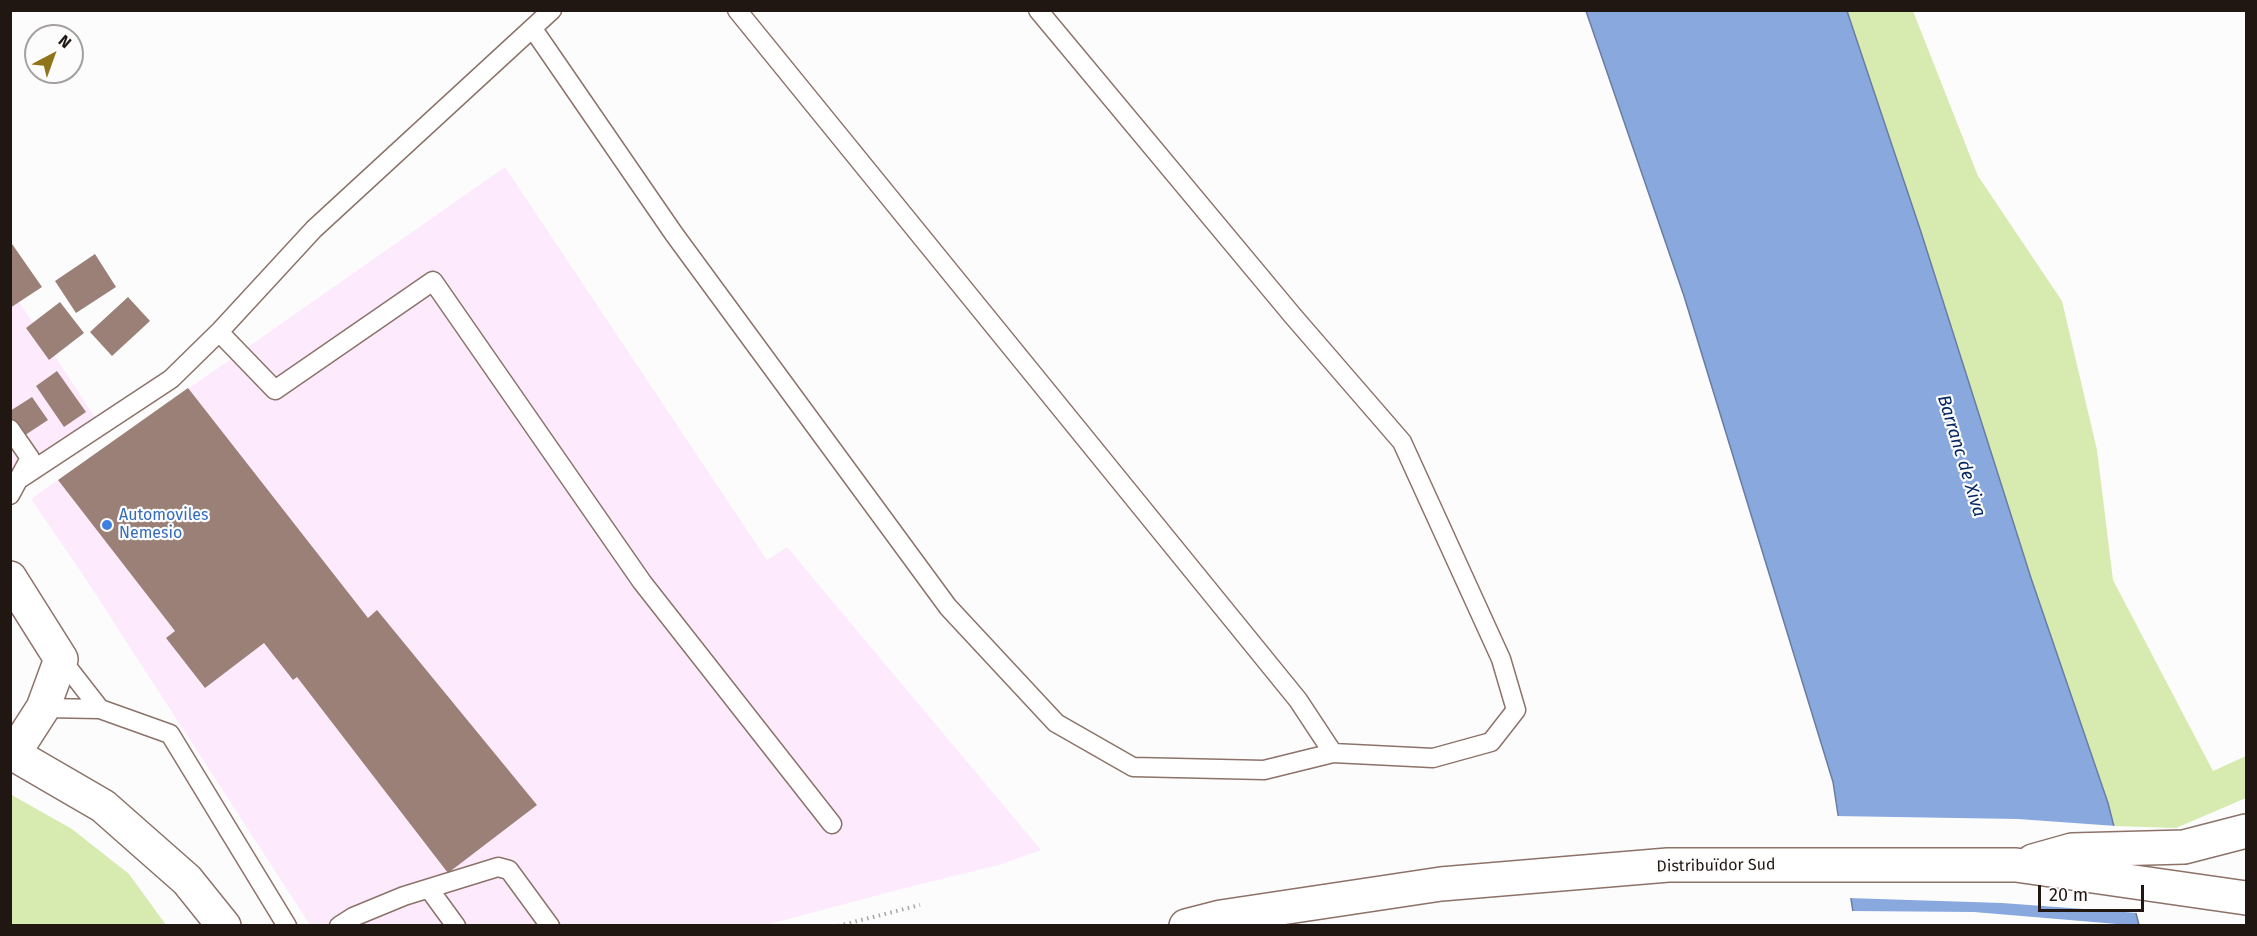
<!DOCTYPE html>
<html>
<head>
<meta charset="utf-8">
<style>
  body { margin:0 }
  #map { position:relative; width:2257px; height:936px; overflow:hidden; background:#fcfcfc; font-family:"Fira Sans",sans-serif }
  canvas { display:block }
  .frame { position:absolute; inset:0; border:12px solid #201713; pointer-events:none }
  .north { position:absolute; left:24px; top:24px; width:60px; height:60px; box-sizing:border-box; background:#fcfcfc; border:2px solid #a4a09f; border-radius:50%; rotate:41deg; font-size:16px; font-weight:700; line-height:24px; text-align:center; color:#201713 }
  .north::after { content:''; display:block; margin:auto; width:21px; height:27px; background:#907419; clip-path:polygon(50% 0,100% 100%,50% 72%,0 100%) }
  .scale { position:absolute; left:2038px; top:885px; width:106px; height:27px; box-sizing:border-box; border:3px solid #201713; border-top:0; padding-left:8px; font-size:18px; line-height:21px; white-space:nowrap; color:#201713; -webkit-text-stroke:4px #fcfcfc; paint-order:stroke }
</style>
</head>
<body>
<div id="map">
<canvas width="2257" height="936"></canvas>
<div class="frame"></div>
<div class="north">N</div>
<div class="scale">20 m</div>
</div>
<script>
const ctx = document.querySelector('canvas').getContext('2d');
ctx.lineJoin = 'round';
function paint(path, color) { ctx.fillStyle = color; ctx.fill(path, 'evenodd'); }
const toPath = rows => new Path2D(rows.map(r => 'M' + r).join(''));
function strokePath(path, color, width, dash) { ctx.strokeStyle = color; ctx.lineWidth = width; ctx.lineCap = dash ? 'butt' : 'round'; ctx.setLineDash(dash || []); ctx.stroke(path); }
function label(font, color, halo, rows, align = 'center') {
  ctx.font = font + ' "Fira Sans",sans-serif'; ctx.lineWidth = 4.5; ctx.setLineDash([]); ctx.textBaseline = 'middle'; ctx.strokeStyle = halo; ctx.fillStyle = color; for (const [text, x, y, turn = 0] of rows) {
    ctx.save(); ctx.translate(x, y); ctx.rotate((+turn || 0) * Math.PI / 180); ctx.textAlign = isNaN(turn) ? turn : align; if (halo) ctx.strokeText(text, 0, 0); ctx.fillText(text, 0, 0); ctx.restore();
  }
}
paint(toPath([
  [505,167,767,560,787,547,1041,850,999,865,905,888,766,925,310,925,85,578,31,499],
  [10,288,102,428,10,492]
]), '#fdebfd');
paint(toPath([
  [1847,11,1913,11,1978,176,2062,301,2097,450,2113,580,2213,771,2246,756,2246,798,2176,828,2114,826,2108,803,2031,578,1921,232],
  [10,794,72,829,129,874,166,925,11,925]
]), '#d7ebb1');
const water = toPath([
  [1586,11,1847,11,1921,232,2031,578,2108,803,2139,925,1855,925,1833,782,1684,296,1586,11]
]);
paint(water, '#89a8de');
strokePath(water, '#6a7ca1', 1.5);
paint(toPath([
  [1835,816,2018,819,2116,826,2138,913,2002,903,1848,898],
  [1850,911,1974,912,2129,925,1852,926]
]), '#fcfcfc');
paint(toPath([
  [10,241,42,287,10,308],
  [95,254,116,287,76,313,55,281],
  [128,297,150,321,112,356,90,332],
  [60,302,84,333,49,360,26,328],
  [57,371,86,412,64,427,36,386],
  [188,388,368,618,377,610,537,805,448,873,297,677,293,680,264,643,205,688,166,638,175,631,58,480],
  [32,397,48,420,10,445,10,411]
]), '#9a8077');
const service = toPath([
  [737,10,1298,700,1333,753,1433,758,1491,742,1516,710,1501,659,1402,442,1293,316,1038,10],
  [533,29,674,234,948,607,1056,723,1133,767,1264,770,1333,753],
  [219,332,275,390,433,281,642,582,832,824],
  [10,429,30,458,10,495],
  [18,480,171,379,219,332,314,229,552,10],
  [61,659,100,709],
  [43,708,100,709,170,734,287,926],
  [429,889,456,926],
  [339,926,353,917,404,896,498,867,509,870,550,926]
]);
const minor = toPath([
  [10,578,61,659,43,708,14,753]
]);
const tertiary = toPath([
  [10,752,103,806,187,880,224,926]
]);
const trunk = toPath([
  [2033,861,2072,850,2184,847,2246,831],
  [1186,926,1221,917,1441,884,1668,865,2016,865,2246,898]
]);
strokePath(service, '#8c7269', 21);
strokePath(minor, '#8c7269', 36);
strokePath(tertiary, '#8c7269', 36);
strokePath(trunk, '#8c7269', 36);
strokePath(toPath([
  [838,926,920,905]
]), '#a8a5a3', 4, [1.5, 4.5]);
strokePath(service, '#fff', 18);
strokePath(minor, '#fff', 33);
strokePath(tertiary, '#fff', 33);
strokePath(trunk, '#fff', 33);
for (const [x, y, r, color] of [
  [107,525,6,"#3f7fe0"]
]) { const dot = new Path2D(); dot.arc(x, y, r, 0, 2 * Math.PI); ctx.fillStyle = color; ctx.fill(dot); strokePath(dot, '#fcfcfc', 2); }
label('16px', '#366cbe', '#fcfcfc', [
  ["Automoviles",119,516],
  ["Nemesio",119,534]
], 'left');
label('16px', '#201713', '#fcfcfc', [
  ["Distribuïdor Sud",1716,866,-1]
]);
label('italic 18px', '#042764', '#fcfcfc', [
  ["Barranc de Xiva",1961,456,73]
]);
</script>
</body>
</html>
